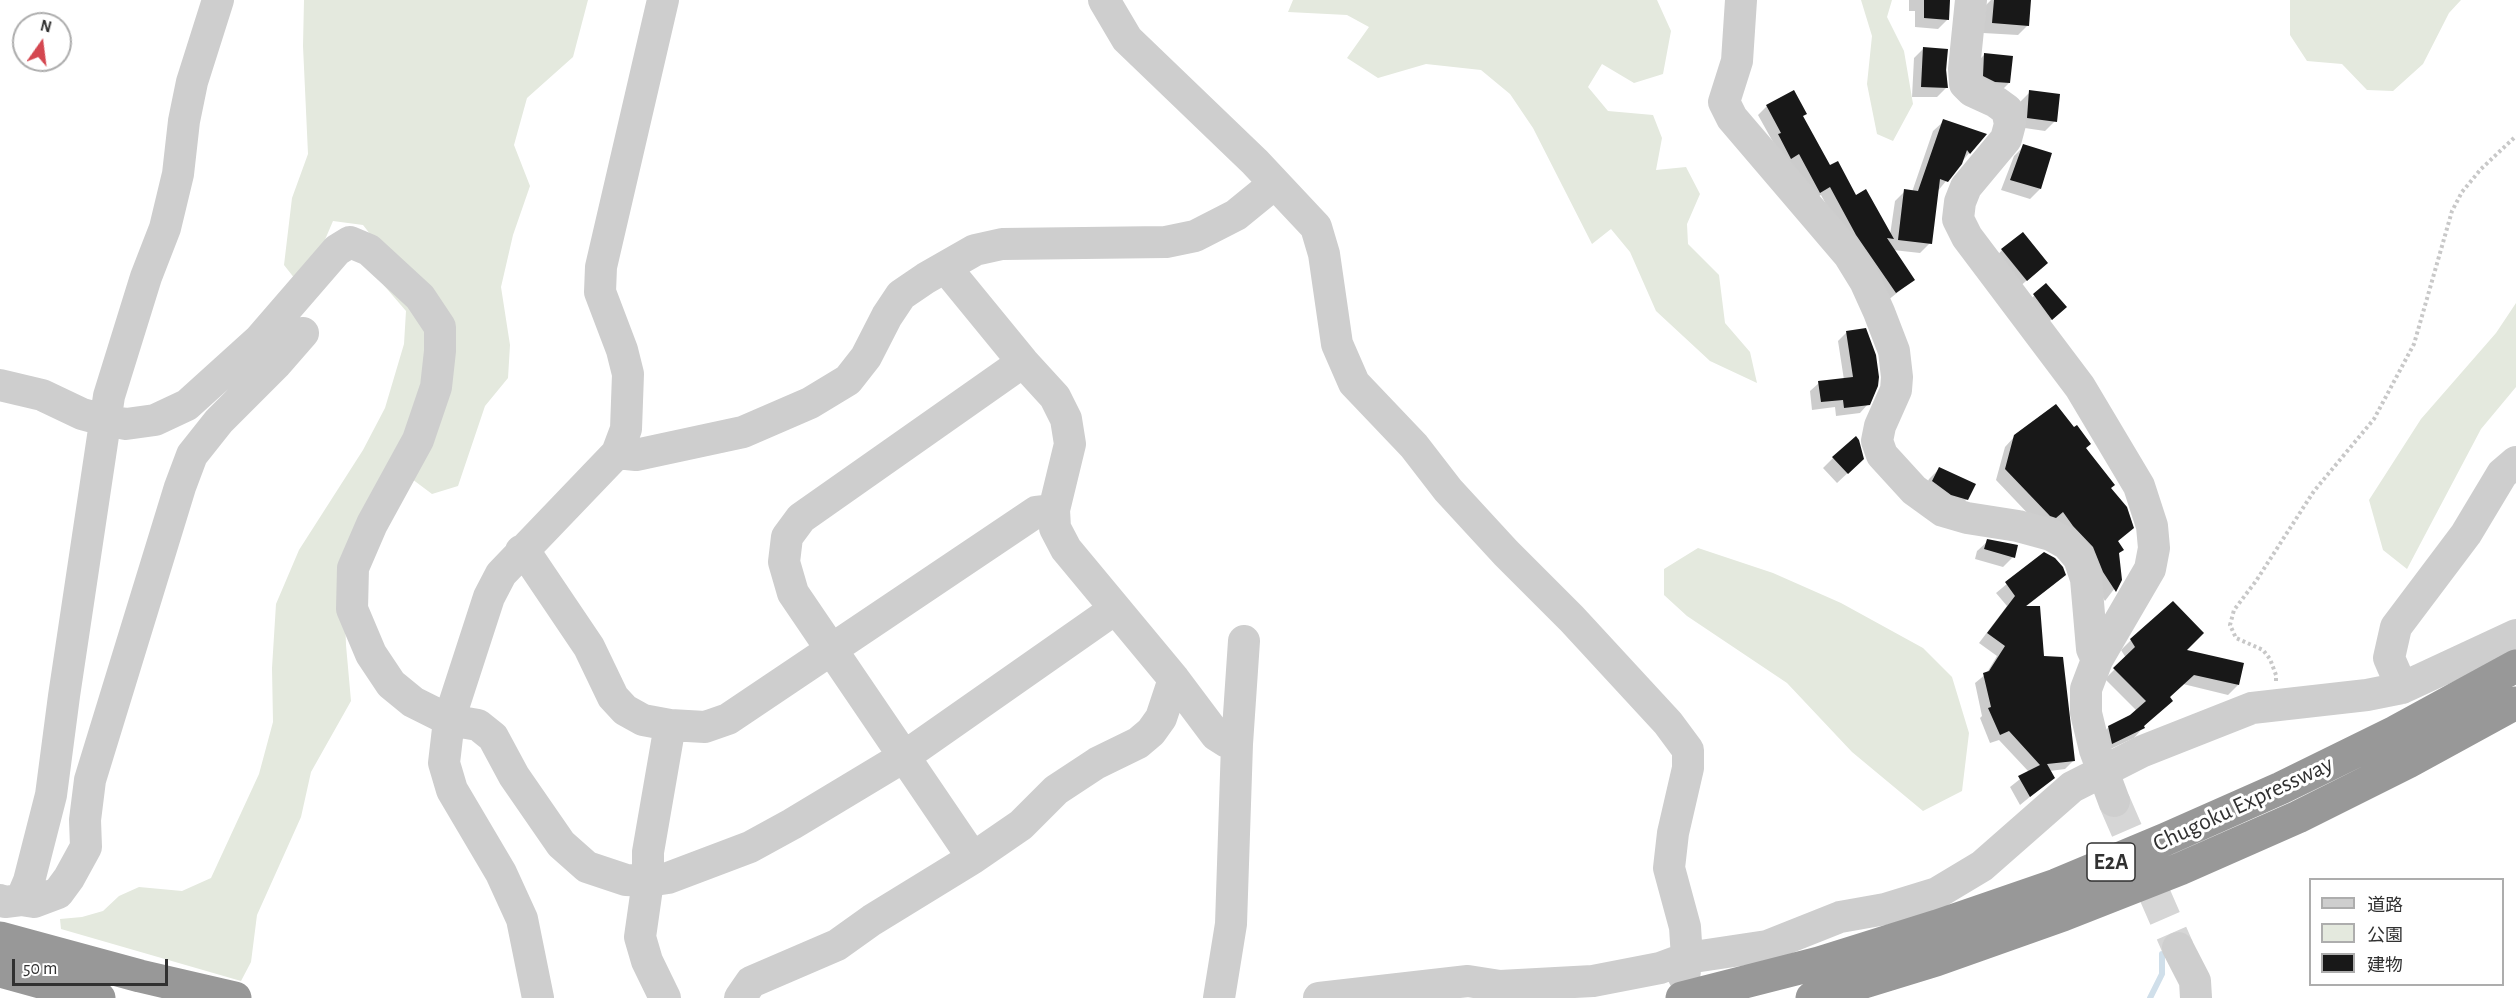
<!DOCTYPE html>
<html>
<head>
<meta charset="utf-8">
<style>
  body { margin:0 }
  #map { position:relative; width:2516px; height:998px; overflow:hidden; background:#fff; font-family:"Alegreya Sans","Noto Sans JP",sans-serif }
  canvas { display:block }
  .legend { position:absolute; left:2309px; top:878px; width:195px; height:108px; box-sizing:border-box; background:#fff; border:2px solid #adadad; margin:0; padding:8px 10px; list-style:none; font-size:18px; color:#313131 }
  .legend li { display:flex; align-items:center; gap:12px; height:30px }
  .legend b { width:30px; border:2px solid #adadad }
  .north { position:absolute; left:12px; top:12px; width:60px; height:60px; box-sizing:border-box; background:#fff; border:2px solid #adadad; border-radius:50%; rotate:14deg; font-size:16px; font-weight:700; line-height:24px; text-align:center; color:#313131 }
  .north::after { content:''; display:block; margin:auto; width:21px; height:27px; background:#d44750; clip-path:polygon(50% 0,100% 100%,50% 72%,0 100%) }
  .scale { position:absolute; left:12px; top:959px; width:156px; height:27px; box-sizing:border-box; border:3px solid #313131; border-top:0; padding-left:8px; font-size:18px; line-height:21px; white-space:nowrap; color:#313131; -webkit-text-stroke:4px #fff; paint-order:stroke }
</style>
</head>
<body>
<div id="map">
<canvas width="2516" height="998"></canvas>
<ul class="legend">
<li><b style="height:8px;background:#cecece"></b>道路</li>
<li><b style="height:16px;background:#e4e9de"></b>公園</li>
<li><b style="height:16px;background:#181818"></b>建物</li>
</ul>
<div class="north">N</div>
<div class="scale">50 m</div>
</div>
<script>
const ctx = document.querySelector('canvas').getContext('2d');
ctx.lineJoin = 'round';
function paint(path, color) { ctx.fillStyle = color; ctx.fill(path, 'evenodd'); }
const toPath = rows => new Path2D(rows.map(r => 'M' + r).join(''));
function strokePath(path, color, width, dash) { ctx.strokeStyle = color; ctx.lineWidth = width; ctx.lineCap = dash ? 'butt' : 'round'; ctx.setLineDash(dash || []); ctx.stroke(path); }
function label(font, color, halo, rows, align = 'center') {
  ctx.font = font + ' "Alegreya Sans",sans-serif'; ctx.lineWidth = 6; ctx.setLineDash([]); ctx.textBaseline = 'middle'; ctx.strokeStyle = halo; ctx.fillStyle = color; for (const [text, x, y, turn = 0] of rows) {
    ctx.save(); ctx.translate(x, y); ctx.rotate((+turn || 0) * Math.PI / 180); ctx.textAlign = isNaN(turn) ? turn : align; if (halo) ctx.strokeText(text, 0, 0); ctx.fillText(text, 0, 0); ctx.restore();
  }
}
paint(toPath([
  [304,0,588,0,573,57,527,98,514,145,530,186,513,235,501,287,510,345,508,378,485,406,458,486,432,494,412,479,344,589,346,645,351,701,311,772,301,817,257,915,251,962,241,981,61,929,60,919,82,917,103,911,119,896,139,887,182,891,211,878,259,774,273,722,272,668,276,604,299,550,363,450,385,408,404,344,406,311,381,282,381,248,363,225,333,221,324,242,299,284,284,265,292,198,308,154,303,46],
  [1293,0,1657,0,1671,31,1663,74,1634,83,1602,64,1588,87,1608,111,1653,115,1662,138,1656,170,1686,167,1700,194,1687,224,1688,244,1719,275,1725,323,1750,352,1757,383,1710,361,1656,311,1630,252,1611,229,1592,244,1533,128,1510,94,1481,70,1426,64,1378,78,1347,58,1369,27,1347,15,1288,12],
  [1861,0,1892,0,1887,17,1904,51,1913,104,1893,141,1877,134,1867,84,1872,36],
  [2290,0,2461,0,2449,13,2423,64,2393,91,2367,90,2342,64,2307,61,2290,35],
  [2516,303,2516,387,2481,429,2407,569,2383,550,2369,500,2421,419,2496,333],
  [1698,548,1773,573,1841,603,1923,648,1952,677,1969,733,1962,791,1923,811,1852,752,1787,683,1687,616,1664,595,1664,569]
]), '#e4e9de');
paint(toPath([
  [1909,0,1949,0,1948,19,1938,29,1915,27,1915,11,1909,11],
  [1991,0,2030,0,2028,25,2018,35,1983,33,1985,6],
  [1924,48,1946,51,1947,87,1937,97,1912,97,1914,58],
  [1984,55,2009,83,1999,93,1985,91,1974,65],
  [1793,92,1802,117,1829,167,1890,235,1895,201,1905,191,1912,192,1933,131,1944,121,1984,135,1937,192,1930,243,1920,253,1893,250,1913,280,1887,301,1847,244,1821,195,1811,200,1790,162,1782,166,1773,142,1758,115,1767,106],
  [2030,92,2055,121,2045,131,2018,127,2020,102],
  [2024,146,2040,189,2030,199,2001,190,2014,156],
  [2002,250,2046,263,2016,290,1993,260],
  [2046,285,2055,317,2041,328,2024,305],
  [1865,330,1868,404,1860,413,1836,416,1835,407,1812,410,1810,391,1819,383,1844,380,1838,341,1846,333],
  [2015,436,2085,448,2132,528,2117,542,2121,580,2105,601,2093,582,1996,480,2005,447],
  [1833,458,1852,469,1837,483,1823,468],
  [1939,469,1967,499,1957,509,1923,491,1929,479],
  [1988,541,2013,557,2003,567,1975,559,1977,551],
  [2044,553,2054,584,2024,608,2074,760,2065,769,2050,771,2053,778,2020,805,2010,787,2029,772,1999,740,1990,743,1980,718,1982,716,1975,683,1986,674,1997,656,1979,643,2007,606,1996,593],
  [2131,640,2184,650,2238,685,2228,695,2183,684,2168,698,2134,738,2102,753,2098,737,2109,727,2137,711,2105,679,2126,658,2121,650]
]), '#0003');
strokePath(toPath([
  [2150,998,2162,974,2162,954]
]), '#d0dfea', 6);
paint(toPath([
  [1924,0,1950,0,1949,20,1924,18],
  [1994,0,2031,0,2029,26,1992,23],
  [1923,47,1948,49,1946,70,1948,88,1921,87],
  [1984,53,2013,56,2010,83,1995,82,1983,76],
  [1794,90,1807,114,1803,116,1830,165,1838,161,1856,195,1866,189,1894,239,1887,238,1915,280,1896,293,1856,235,1830,187,1820,193,1799,154,1791,159,1778,134,1781,133,1766,105],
  [2029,90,2060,94,2057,122,2027,118],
  [1943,119,1987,134,1970,154,1967,150,1962,164,1948,182,1940,179,1932,244,1898,240,1904,189,1918,191],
  [2023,144,2052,153,2041,189,2010,180],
  [2023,232,2048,263,2027,281,2001,249],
  [2046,283,2067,307,2052,320,2033,294],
  [1866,328,1876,355,1879,377,1878,386,1870,405,1844,408,1843,400,1821,402,1818,381,1853,377,1846,331],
  [2056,404,2074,427,2077,425,2091,444,2086,448,2115,485,2111,488,2127,507,2134,528,2118,541,2124,550,2119,553,2122,580,2116,592,2103,572,2093,547,2073,526,2063,512,2056,518,2050,516,2005,469,2014,435],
  [1856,436,1859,440,1864,459,1848,474,1832,457],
  [1939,467,1976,484,1968,500,1951,495,1932,481],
  [1987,539,2018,545,2015,558,1984,549],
  [2044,552,2055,558,2063,567,2066,575,2026,606,2040,606,2044,656,2063,657,2075,761,2047,764,2055,778,2030,797,2018,776,2040,765,2009,731,2000,735,1988,708,1991,707,1983,673,1989,671,2005,646,1987,633,2015,596,2005,582],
  [2173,601,2204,633,2187,650,2244,663,2239,685,2194,675,2170,697,2173,701,2144,726,2145,728,2112,744,2108,726,2130,715,2146,701,2113,668,2135,647,2130,639]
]), '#181818');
strokePath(toPath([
  [2114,801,2178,948]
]), '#d6d6d6', 32, [32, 16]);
strokePath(toPath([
  [2276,681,2276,675,2270,659,2263,650,2236,638,2230,625,2234,610,2256,581,2314,491,2374,419,2414,344,2452,211,2462,192,2481,169,2516,136]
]), '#c8c8c8', 4, [3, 3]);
strokePath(toPath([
  [1104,0,1127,39,1255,162,1316,227,1324,254,1337,344,1354,383,1414,446,1448,490,1506,553,1572,619,1668,723,1688,750,1688,768,1673,833,1669,868,1685,927,1687,958,1684,977],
  [1741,0,1737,61,1724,102,1732,118,1849,255,1865,281,1879,312,1894,351,1897,377,1896,390,1880,426,1877,441,1882,455,1914,490,1943,511,1967,518,2018,526,2051,535,2067,544,2079,558,2086,579,2092,649,2097,660,2086,689,2086,713,2095,750,2114,801],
  [1971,0,1964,69,1965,84,1972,91,1996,102,2007,110,2010,124,2006,139,1966,187,1960,202,1958,219,1967,237,2080,387,2139,486,2152,526,2154,548,2150,569,2097,660],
  [946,268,1023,362,1055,397,1066,419,1070,444,1054,510,1055,528,1066,549,1174,679,1216,735,1227,742,1237,744],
  [0,385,42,395,82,414,104,420,126,424,155,420,187,405,260,339,337,250,350,242,369,250,420,297,440,327,440,351,436,387,418,440,372,524,353,568,352,609,371,654,391,684,413,702,449,720,478,725,493,737,514,776,561,844,587,867,626,880,648,881,668,878,750,847,792,824,905,756,1115,609],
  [617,453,636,455,743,432,810,403,848,380,866,357,887,316,901,295,926,278,975,250,1002,244,1166,242,1195,236,1236,215,1274,184],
  [521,551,529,558,589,647,613,697,625,710,643,720,670,725,705,727,728,719,1036,512,1054,510],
  [2402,688,2389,658,2396,627,2466,534,2502,474,2516,462],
  [973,858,793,593,784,562,787,537,801,518,1023,362],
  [0,900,5,902,21,900,29,881,51,795,64,696,109,396,146,277,165,228,178,174,184,121,192,82,218,0],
  [21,900,34,902,58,893,69,878,86,847,85,820,90,780,180,487,192,455,219,421,276,364,303,333],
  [2178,948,2195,981,2196,998],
  [538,998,522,919,501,873,452,790,444,763,449,720,489,597,501,574,617,453,626,429,628,374,622,350,600,292,601,267,663,0],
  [665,998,647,961,640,937,648,881,648,852,670,725],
  [740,998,751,982,837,945,872,920,973,858,1021,825,1056,790,1097,763,1138,743,1151,732,1161,718,1174,679],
  [1219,998,1231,924,1237,744,1244,641],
  [1319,998,1468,981,1500,986,1593,981,1660,968,1687,958,1767,946,1840,917,1885,909,1937,893,1982,866,2072,787,2143,751,2252,708,2367,695,2402,688,2516,635]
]), '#cecece', 32);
strokePath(toPath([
  [0,938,140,976,235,998],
  [0,971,99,998],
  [1682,998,1819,963,1937,926,2056,885,2166,839,2281,788,2395,732,2516,666],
  [1812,998,1936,960,2063,915,2180,869,2298,817,2408,762,2516,703]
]), '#989898', 33);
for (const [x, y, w] of [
  [2111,862,48]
]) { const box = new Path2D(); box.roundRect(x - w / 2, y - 19, w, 38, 4.5); ctx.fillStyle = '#fff'; ctx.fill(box); strokePath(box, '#313131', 1.5); }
label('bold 22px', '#313131', null, [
  ["E2A",2111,862]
]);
label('24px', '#313131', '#fff', [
  ["Chugoku Expressway",2243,804,-25]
]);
</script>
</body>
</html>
